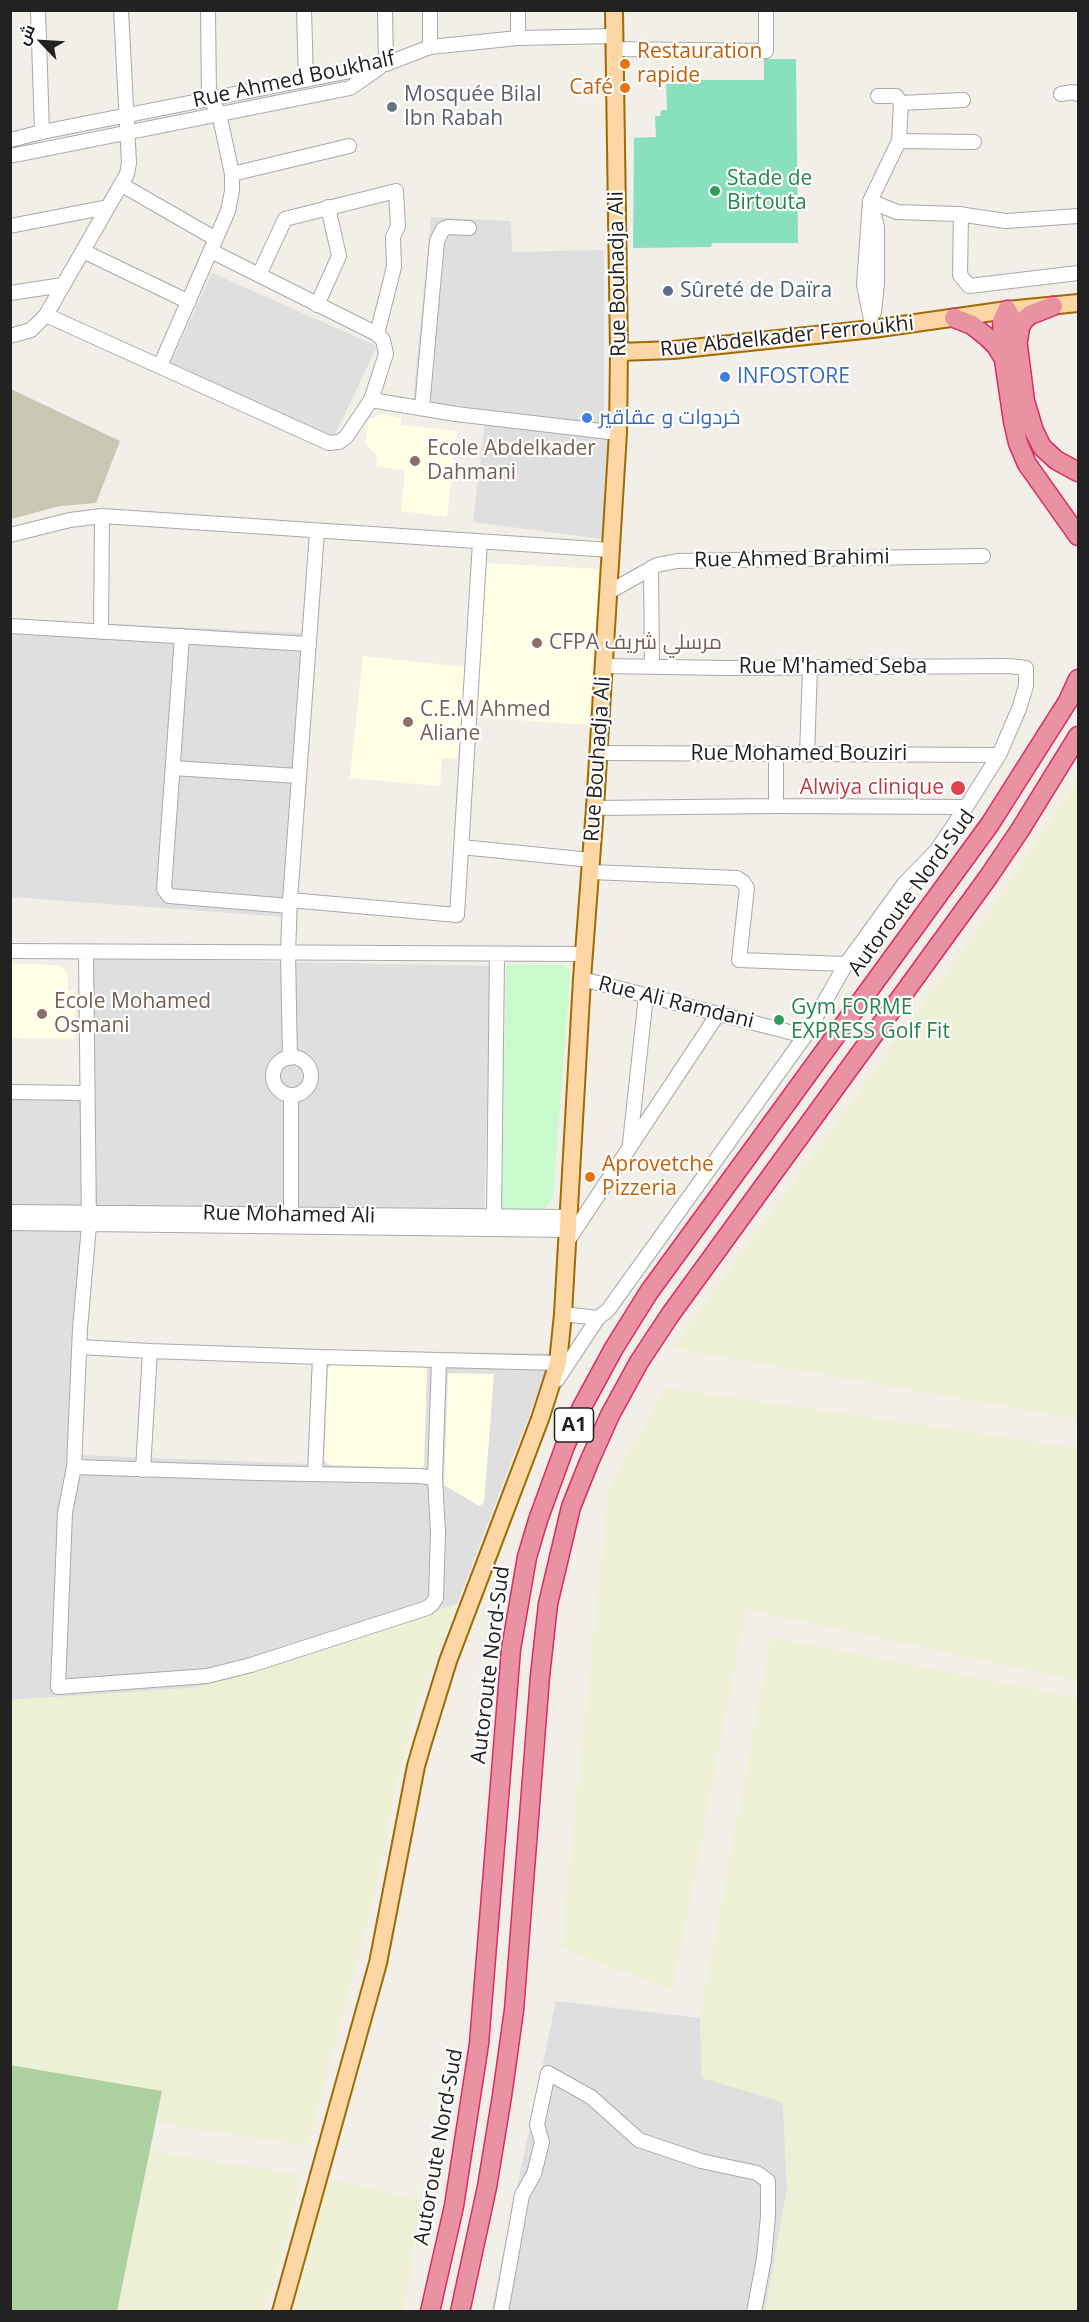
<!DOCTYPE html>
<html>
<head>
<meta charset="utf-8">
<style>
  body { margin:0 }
  #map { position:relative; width:1089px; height:2322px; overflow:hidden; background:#f2efe9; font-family:"Open Sans",Cairo,sans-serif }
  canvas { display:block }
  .frame { position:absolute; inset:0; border:12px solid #222; pointer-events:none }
  .north { position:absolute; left:12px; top:12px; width:60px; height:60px; -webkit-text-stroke:4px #fff; paint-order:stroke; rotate:295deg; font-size:16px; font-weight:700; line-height:24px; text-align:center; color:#222 }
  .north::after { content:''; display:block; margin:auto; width:21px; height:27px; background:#222; clip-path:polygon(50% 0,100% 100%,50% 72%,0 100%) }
</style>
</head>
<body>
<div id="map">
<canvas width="1089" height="2322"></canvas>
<div class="frame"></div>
<div class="north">ش</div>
</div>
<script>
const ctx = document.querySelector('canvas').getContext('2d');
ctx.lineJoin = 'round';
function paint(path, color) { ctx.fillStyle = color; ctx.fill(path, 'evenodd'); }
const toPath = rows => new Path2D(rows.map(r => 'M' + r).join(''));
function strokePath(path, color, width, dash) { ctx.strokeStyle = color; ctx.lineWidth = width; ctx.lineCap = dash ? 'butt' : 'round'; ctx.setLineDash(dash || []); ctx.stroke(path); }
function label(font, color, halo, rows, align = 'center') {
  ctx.font = font + ' "Open Sans",Cairo,sans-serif'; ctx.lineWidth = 4.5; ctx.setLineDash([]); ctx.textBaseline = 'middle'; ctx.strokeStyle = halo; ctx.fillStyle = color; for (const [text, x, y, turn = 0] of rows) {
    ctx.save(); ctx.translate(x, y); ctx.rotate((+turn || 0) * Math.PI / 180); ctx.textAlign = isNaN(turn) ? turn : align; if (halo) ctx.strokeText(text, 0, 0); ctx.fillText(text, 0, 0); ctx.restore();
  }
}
paint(toPath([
  [431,217,511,221,512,252,604,250,604,425,413,400],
  [212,273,377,346,333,439,170,364],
  [485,422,611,438,602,539,473,522],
  [11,619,303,633,286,917,11,897],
  [93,958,491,966,484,1224,87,1218,79,1455,310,1464,315,1352,553,1353,457,1604,234,1678,192,1688,11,1700,11,1086,92,1085],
  [556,2001,700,2018,702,2078,783,2101,787,2190,765,2311,491,2312]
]), '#e0dfdf');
paint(toPath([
  [381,414,401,418,401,425,457,431,447,517,401,511,405,471,376,466,377,456,365,443,369,420],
  [485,563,600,569,588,725,474,717],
  [363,656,466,667,457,759,442,758,440,786,350,778],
  [11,964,58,965,67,972,68,991,75,991,74,1039,11,1038],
  [332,1363,423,1365,427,1368,424,1466,420,1468,330,1465,326,1463,324,1460,328,1369],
  [448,1373,494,1374,484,1503,479,1506,444,1485]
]), '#ffffe5');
paint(toPath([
  [11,389,120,441,96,503,60,506,11,519]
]), '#c7c7b4');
paint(toPath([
  [1078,779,1078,1419,672,1348,974,934],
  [666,1388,1078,1448,1078,1681,746,1609,673,1990,561,1948,609,1487],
  [457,1604,416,1711,401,1766,374,1897,308,2146,158,2123,161,2091,11,2065,11,1700,192,1688,234,1678],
  [771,1637,1078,1698,1078,2311,765,2311,787,2190,783,2102,702,2078,700,2018],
  [149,2151,302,2175,285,2247,264,2311,117,2312],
  [327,2178,420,2200,411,2272,402,2311,293,2311]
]), '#eef0d5');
paint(toPath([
  [10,2065,162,2091,117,2311,11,2311]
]), '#add19e');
paint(toPath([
  [506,965,563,965,568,968,570,974,553,1197,548,1205,541,1211,508,1210,502,1206]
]), '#c8facc');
paint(toPath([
  [764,59,796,59,798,243,712,243,711,247,633,248,634,138,656,137,655,116,660,116,661,110,667,110,666,84,681,84,681,80,764,80]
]), '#88e0be');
const minor = toPath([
  [38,10,42,132],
  [304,10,306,80],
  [385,10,386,64],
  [518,10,518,38],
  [430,47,430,10],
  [614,49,766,51,766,10],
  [1061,94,1073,92,1078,94],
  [878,96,896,96,901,103],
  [10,140,42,132,386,64,430,47,518,38,614,36],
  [899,141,974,142],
  [10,156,350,88,379,68],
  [232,174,349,146],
  [122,185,216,239],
  [870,201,897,212,958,214,1006,221,1078,216],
  [873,212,877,227,877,284,874,312],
  [961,214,960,275,969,286,1078,273],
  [10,226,108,207],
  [83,251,189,302],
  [259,275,285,219,396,191,398,226,393,237,394,267,377,334],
  [10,293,63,285],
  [317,305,339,256,328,207],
  [46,315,127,174,129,163,121,10],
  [873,329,864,285,870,201,899,141,901,103,963,100],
  [10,336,31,330,46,315,329,443,339,442,346,437,371,400,386,354,383,340,377,334,211,251],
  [160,366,228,211,232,191,232,174,219,113,209,98,208,10],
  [371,400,456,414,618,433],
  [422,408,437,241,443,229,448,227,469,228],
  [10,535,70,520,102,516,611,550],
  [651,568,652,667],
  [609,592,657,565,677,561,983,556],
  [10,626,308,644],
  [101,632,102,516],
  [182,636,164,889,169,896,290,906],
  [599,753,999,755],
  [776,755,776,806],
  [807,755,810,668],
  [173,768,298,776],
  [595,808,776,806,966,807],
  [461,847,591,860],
  [591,872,737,878,743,882,747,888,739,960,846,964],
  [290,900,457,915,480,542],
  [10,951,584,954],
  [86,952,89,1225,80,1329,74,1467,65,1513,58,1687,207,1676,251,1665,427,1608,432,1604,436,1598,438,1532,435,1478,439,1360],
  [582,979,805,1036],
  '273 1076a19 19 0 1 1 38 0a19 19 0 1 1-38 0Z',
  [290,1058,288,953,290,900,317,532],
  [10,1092,87,1093],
  [291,1095,291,1214],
  [630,1143,646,996],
  [10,1212,568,1217],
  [494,1218,497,955],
  [10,1223,568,1230],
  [567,1242,718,1014],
  [563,1314,598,1318],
  [80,1347,150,1351,143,1470],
  [150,1351,320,1357],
  [557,1380,598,1318,608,1310,805,1036,846,964,904,884,937,850,966,807,999,755,1019,709,1026,686,1026,668,1009,666,727,668,604,666],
  [74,1467,257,1473,419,1476,435,1478],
  [315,1474,320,1357,558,1363],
  [501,2312,522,2195,534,2174,542,2142,537,2125,548,2073,591,2097,639,2140,701,2161,757,2173,768,2181,768,2216,764,2259,754,2312]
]);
const major = toPath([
  [619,352,673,350,873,329,1007,310,1078,303],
  [281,2312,378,1963,416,1766,423,1742,448,1661,540,1419,558,1363,563,1314,582,979,595,808,618,433,619,352,614,10]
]);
const highway = toPath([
  [1007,310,1002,321,1004,360,1013,421,1018,443,1027,464,1078,536],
  [1008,312,1012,319,1018,346,1025,401,1034,431,1042,447,1056,460,1078,472],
  [954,318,972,325,987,337,996,346,1004,359],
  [1018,341,1020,328,1023,321,1030,315,1053,306],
  [430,2312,454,2206,479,2044,511,1649,527,1557,538,1520,565,1446,582,1407,614,1348,649,1292,990,824,1068,701,1078,679],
  [460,2312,487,2187,502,2096,514,2010,540,1676,548,1604,571,1507,589,1462,610,1415,639,1362,670,1315,989,876,1020,830,1078,736]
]);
strokePath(minor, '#a9a9a9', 16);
strokePath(major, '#a06b00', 20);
strokePath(highway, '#dc2a67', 21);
strokePath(minor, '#fff', 14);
strokePath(major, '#fcd6a4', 16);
strokePath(highway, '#e892a2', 18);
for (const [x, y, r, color] of [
  [625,64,6,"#e8710a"],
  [625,88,6,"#e8710a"],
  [392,107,6,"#6b7280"],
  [715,191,6,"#2e9e5b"],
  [668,291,6,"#5c6f8a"],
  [725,377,6,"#3f7fe0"],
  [587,418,6,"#3f7fe0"],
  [415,461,6,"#8d6e63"],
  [537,643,6,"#8d6e63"],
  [408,722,6,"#8d6e63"],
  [958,788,8,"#e0444e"],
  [42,1014,6,"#8d6e63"],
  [779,1020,6,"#2e9e5b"],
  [590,1177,6,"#e8710a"]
]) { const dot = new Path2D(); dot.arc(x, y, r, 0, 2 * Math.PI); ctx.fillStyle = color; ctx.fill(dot); strokePath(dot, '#fff', 2); }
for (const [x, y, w] of [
  [574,1425,39]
]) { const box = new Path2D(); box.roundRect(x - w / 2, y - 17, w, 34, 4.5); ctx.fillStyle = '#fff'; ctx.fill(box); strokePath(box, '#222', 1.5); }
label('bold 20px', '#222', null, [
  ["A1",574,1425]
]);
label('21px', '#c56008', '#fff', [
  ["Restauration",637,52],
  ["rapide",637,76],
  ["Café",613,88,"right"],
  ["Aprovetche",602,1165],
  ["Pizzeria",602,1189]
], 'left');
label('21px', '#222', '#fff', [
  ["Rue Ahmed Boukhalf",294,80,-12],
  ["Rue Bouhadja Ali",618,274,-91],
  ["Rue Abdelkader Ferroukhi",787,337,-6],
  ["Rue Ahmed Brahimi",792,559,-1],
  ["Rue M'hamed Seba",833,667],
  ["Rue Mohamed Bouziri",799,754],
  ["Rue Bouhadja Ali",598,759,-86],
  ["Autoroute Nord-Sud",912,893,-54],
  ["Rue Ali Ramdani",676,1003,14],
  ["Rue Mohamed Ali",289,1215,1],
  ["Autoroute Nord-Sud",491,1665,-83],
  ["Autoroute Nord-Sud",439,2147,-80]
]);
label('21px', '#5b616d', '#fff', [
  ["Mosquée Bilal",404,95],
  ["Ibn Rabah",404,119]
], 'left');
label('21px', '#27864d', '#fff', [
  ["Stade de",727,179],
  ["Birtouta",727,203],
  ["Gym FORME",791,1008],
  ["EXPRESS Golf Fit",791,1032]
], 'left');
label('21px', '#4e5e75', '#fff', [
  ["Sûreté de Daïra",680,291]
], 'left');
label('21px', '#366cbe', '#fff', [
  ["INFOSTORE",737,377],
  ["خردوات و عقاقير",599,418]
], 'left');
label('21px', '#785e54', '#fff', [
  ["Ecole Abdelkader",427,449],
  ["Dahmani",427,473],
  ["CFPA مرسلي شريف",549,643],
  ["C.E.M Ahmed",420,710],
  ["Aliane",420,734],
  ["Ecole Mohamed",54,1002],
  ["Osmani",54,1026]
], 'left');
label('21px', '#be3a42', '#fff', [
  ["Alwiya clinique",944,788]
], 'right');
</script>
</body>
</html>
